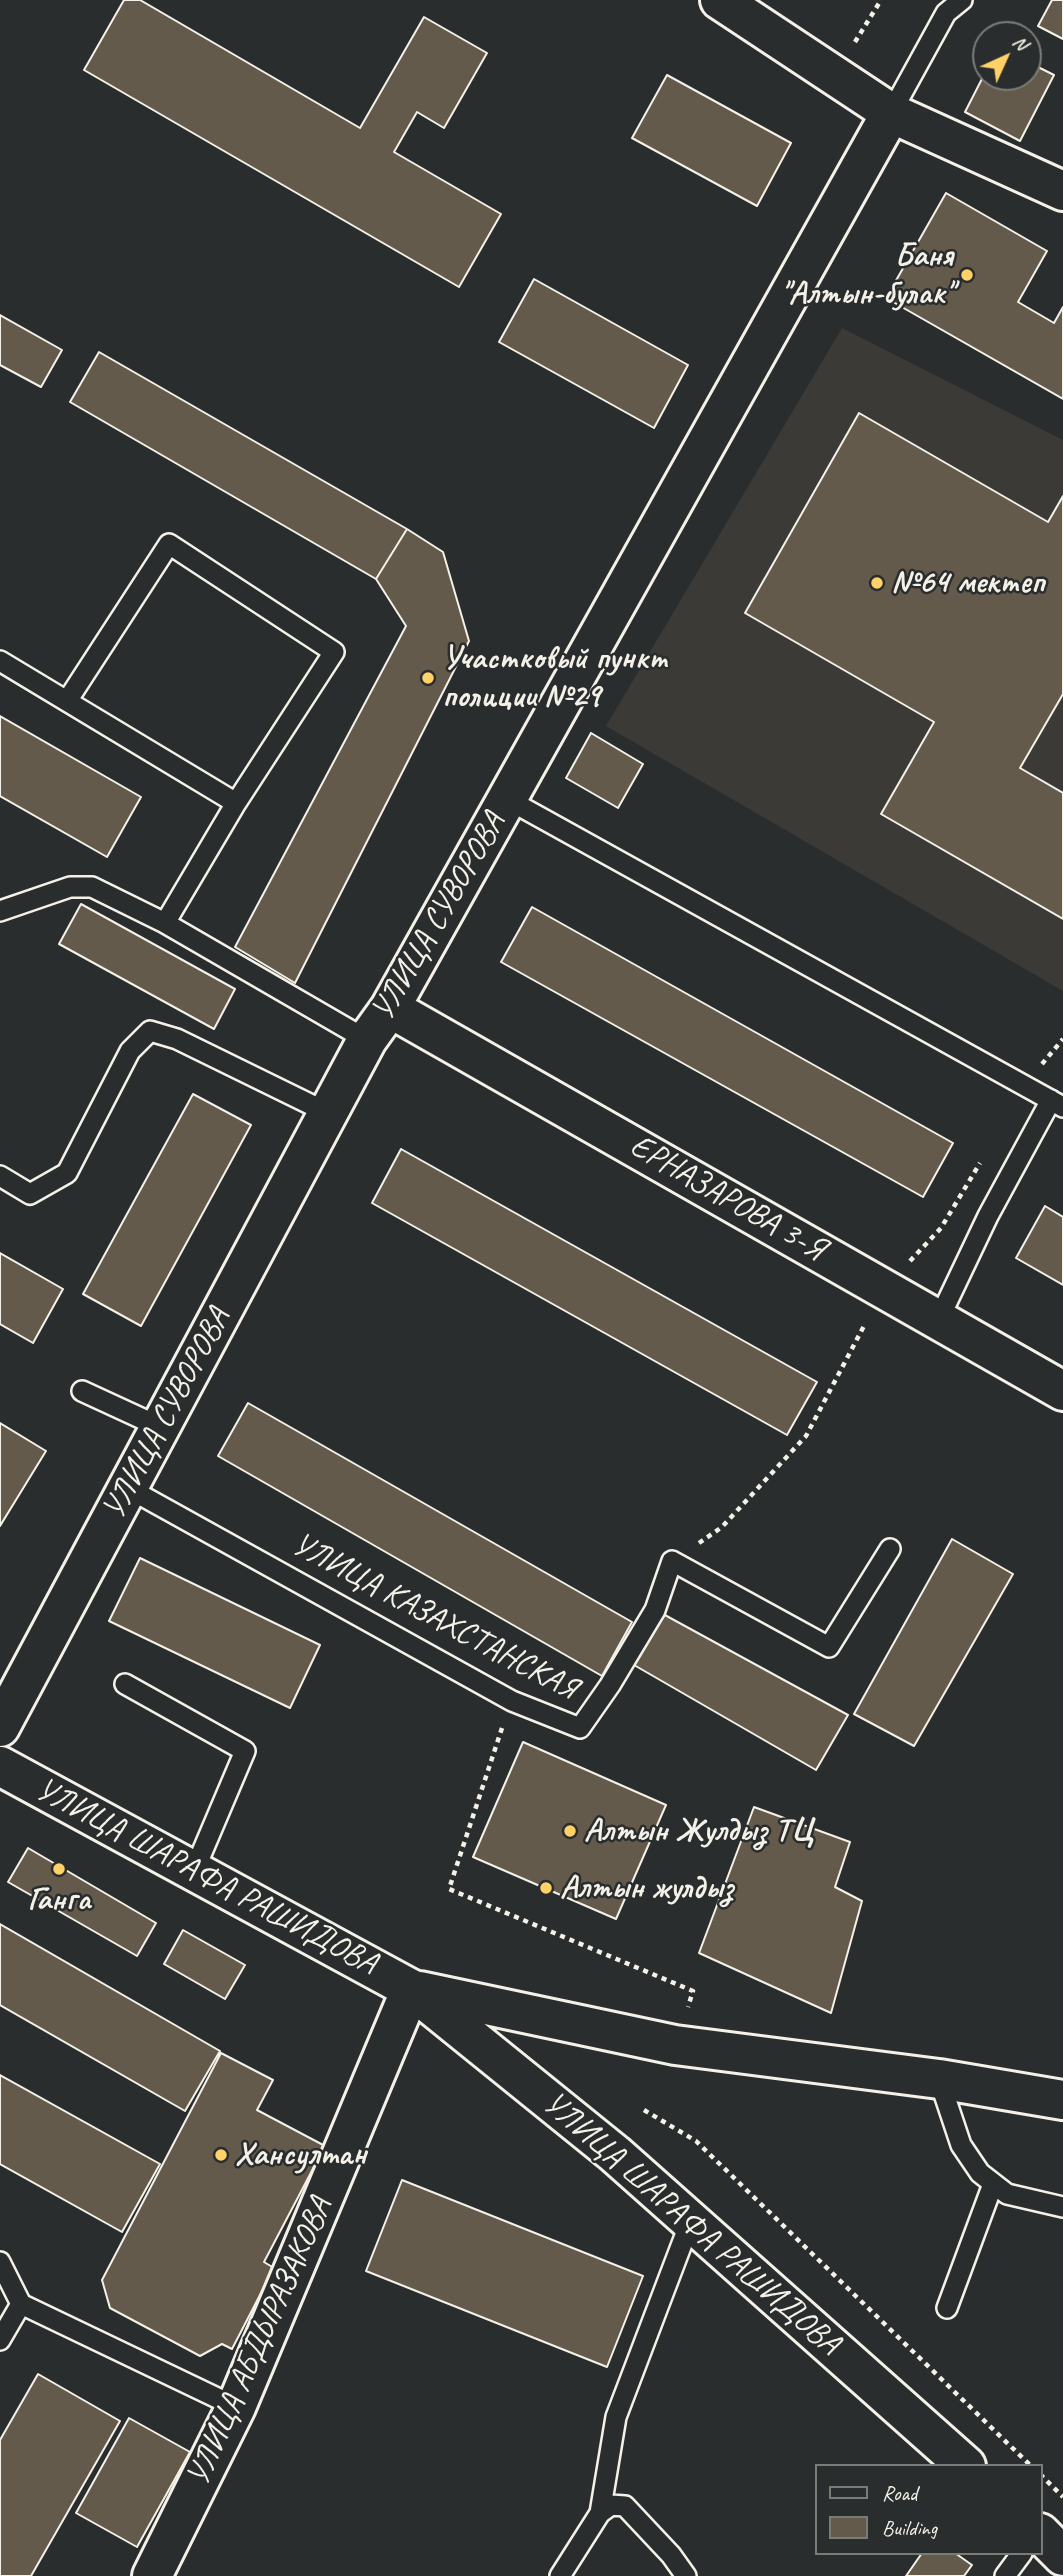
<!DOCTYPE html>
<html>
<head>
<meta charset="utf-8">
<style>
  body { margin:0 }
  #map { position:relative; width:1063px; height:2576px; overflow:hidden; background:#2a2d2e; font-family:Caveat,sans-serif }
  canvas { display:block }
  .legend { position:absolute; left:815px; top:2464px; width:228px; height:91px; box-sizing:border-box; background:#2a2d2e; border:2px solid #7b7b78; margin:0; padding:9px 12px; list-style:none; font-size:21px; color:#f4f1e8 }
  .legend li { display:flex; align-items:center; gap:14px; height:35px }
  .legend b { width:35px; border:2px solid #7b7b78 }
  .north { position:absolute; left:972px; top:21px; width:70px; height:70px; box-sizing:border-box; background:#2a2d2e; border:2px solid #7b7b78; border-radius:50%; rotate:45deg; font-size:19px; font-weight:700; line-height:28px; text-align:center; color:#f4f1e8 }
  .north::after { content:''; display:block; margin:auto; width:24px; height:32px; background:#ffd166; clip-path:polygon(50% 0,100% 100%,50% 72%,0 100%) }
</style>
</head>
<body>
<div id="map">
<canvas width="1063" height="2576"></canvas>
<ul class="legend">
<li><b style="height:9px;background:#2a2d2e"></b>Road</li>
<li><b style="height:19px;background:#635a4b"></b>Building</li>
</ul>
<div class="north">N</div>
</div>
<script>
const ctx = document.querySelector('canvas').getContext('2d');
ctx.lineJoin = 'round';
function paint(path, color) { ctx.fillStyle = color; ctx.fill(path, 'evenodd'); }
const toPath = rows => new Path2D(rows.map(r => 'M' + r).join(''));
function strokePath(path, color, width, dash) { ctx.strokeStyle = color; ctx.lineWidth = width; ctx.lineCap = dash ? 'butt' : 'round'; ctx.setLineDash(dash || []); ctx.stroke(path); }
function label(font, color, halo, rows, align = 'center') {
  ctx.font = font + ' Caveat,sans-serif'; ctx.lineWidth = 5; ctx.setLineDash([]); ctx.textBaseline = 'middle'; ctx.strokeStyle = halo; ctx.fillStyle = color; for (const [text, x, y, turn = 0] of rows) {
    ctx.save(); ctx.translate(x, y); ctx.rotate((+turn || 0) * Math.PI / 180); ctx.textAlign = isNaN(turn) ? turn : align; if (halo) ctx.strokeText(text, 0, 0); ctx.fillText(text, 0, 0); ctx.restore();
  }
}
paint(toPath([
  [842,328,1063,440,1063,991,606,726]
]), '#3b3a37');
const building = toPath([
  [124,0,140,0,360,128,424,17,487,53,444,128,417,112,394,152,501,214,459,287,84,70,124,0],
  [1052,0,1063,0,1063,39,1038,26,1052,0],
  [1028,62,1054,75,1020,141,965,112,986,71,986,77,1028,77,1028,62],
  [667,75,791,143,757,206,632,138,667,75],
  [946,193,1047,251,1018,302,1054,323,1063,307,1063,399,886,298,946,193],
  [534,279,688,365,654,428,499,342,534,279],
  [0,315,62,350,41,387,0,365,0,315],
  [99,352,407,529,376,579,70,402,99,352],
  [859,413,1048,522,1063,496,1063,694,1020,768,1063,793,1063,919,881,814,934,722,745,613,859,413],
  [407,529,443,552,469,641,295,983,235,947,406,626,376,579,407,529],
  [0,716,141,797,107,857,0,796,0,716],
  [591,733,643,764,618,808,566,778,591,733],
  [81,904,235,989,214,1029,59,944,81,904],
  [532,907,953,1143,923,1197,501,962,532,907],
  [193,1094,251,1125,141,1326,83,1294,193,1094],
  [401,1149,817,1382,787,1435,372,1203,401,1149],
  [1045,1206,1063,1217,1063,1285,1016,1258,1045,1206],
  [0,1253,63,1289,33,1343,0,1324,0,1253],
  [248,1403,632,1622,602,1676,218,1456,248,1403],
  [0,1423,46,1451,0,1526,0,1423],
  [952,1539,1013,1574,914,1746,854,1714,952,1539],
  [140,1558,320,1645,290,1708,109,1621,140,1558],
  [663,1614,848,1715,816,1770,634,1665,663,1614],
  [523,1742,666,1805,616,1919,473,1857,523,1742],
  [754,1807,850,1842,835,1887,862,1901,831,2013,699,1953,754,1807],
  [28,1848,156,1923,137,1956,8,1882,28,1848],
  [0,1924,220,2051,185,2111,0,2005,0,1924],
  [183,1930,245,1965,225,1999,164,1964,183,1930],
  [221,2053,273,2080,257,2110,325,2146,264,2262,274,2268,232,2349,222,2344,200,2356,110,2308,102,2280,221,2053],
  [0,2075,160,2164,122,2232,0,2164,0,2075],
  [402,2180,643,2276,607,2367,366,2271,402,2180],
  [38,2374,120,2421,31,2576,0,2576,0,2440,38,2374],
  [129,2418,190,2452,137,2547,76,2513,129,2418],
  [922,2553,955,2553,972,2565,964,2576,906,2576,922,2553]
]);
paint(building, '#635a4b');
strokePath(building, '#f4f1e8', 2);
const lane = toPath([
  [891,113,946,13,962,0],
  [0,661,236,803,334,652,169,544,67,701],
  [507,799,1063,1107],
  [236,803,165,923,367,1040],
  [0,911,70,887,92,887,165,923],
  [0,1176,30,1194,67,1173,130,1051,150,1031,177,1039,328,1113],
  [938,1321,988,1216,1051,1100],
  [82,1391,160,1427],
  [128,1488,512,1701,580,1728,610,1685,655,1610,672,1561,829,1647,890,1549],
  [125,1684,245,1751,194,1871],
  [939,2079,961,2145,980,2173,1007,2194,1063,2207],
  [0,2262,21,2304],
  [21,2304,236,2407],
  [947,2308,993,2184],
  [0,2340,21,2304],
  [600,2513,616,2417,691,2220],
  [560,2576,600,2513,611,2505,625,2506,671,2555,686,2576],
  [1005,2576,1022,2553]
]);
const street = toPath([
  [720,0,891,113,1063,191],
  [390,1008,1063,1391],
  [0,1727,367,1040,390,1008,891,113],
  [152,2576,236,2407,411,1989]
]);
const secondary = toPath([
  [0,1766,411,1989,615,2154,966,2466],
  [420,1991,675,2045,939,2079,1063,2100],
  [1040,2533,1063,2556]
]);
strokePath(lane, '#f4f1e8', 24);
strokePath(street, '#f4f1e8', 44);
strokePath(secondary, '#f4f1e8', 44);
strokePath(toPath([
  [855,42,881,0],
  [1042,1064,1063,1039],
  [910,1261,941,1228,980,1163],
  [699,1543,722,1527,806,1436,865,1324],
  [502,1728,449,1889,693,1991,688,2007],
  [644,2110,696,2141,1031,2466],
  [1040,2474,1063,2497]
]), '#f4f1e8', 4.5, [5, 5]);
strokePath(lane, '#2a2d2e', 19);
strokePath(street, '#2a2d2e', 38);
strokePath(secondary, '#2a2d2e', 38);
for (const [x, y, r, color] of [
  [967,275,7,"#ffd166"],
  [877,583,7,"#ffd166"],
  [428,678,7,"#ffd166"],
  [570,1831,7,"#ffd166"],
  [59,1869,7,"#ffd166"],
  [546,1888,7,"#ffd166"],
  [221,2155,7,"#ffd166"]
]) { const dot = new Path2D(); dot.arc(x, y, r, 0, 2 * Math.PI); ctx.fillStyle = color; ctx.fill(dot); strokePath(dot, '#2a2d2e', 2.5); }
label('bold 33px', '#f4f1e8', '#2a2d2e', [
  ["Баня",953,256,"right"],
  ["\"Алтын-булак\"",953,294,"right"],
  ["№64 мектеп",891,583],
  ["Участковый пункт",442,659],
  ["полиции №29",442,697],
  ["Алтын Жулдыз ТЦ",584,1831],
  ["Алтын жулдыз",560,1888],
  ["Ганга",59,1900,"center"],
  ["Хансултан",235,2155]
], 'left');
label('33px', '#f4f1e8', '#2a2d2e', [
  ["УЛИЦА СУВОРОВА",439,917,-60],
  ["ЕРНАЗАРОВА 3-Я",727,1198,30],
  ["УЛИЦА СУВОРОВА",167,1414,-62],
  ["УЛИЦА КАЗАХСТАНСКАЯ",434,1617,28],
  ["УЛИЦА ШАРАФА РАШИДОВА",206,1877,28],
  ["УЛИЦА ШАРАФА РАШИДОВА",691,2224,41],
  ["УЛИЦА АБДЫРАЗАКОВА",260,2342,-66]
]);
</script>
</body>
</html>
